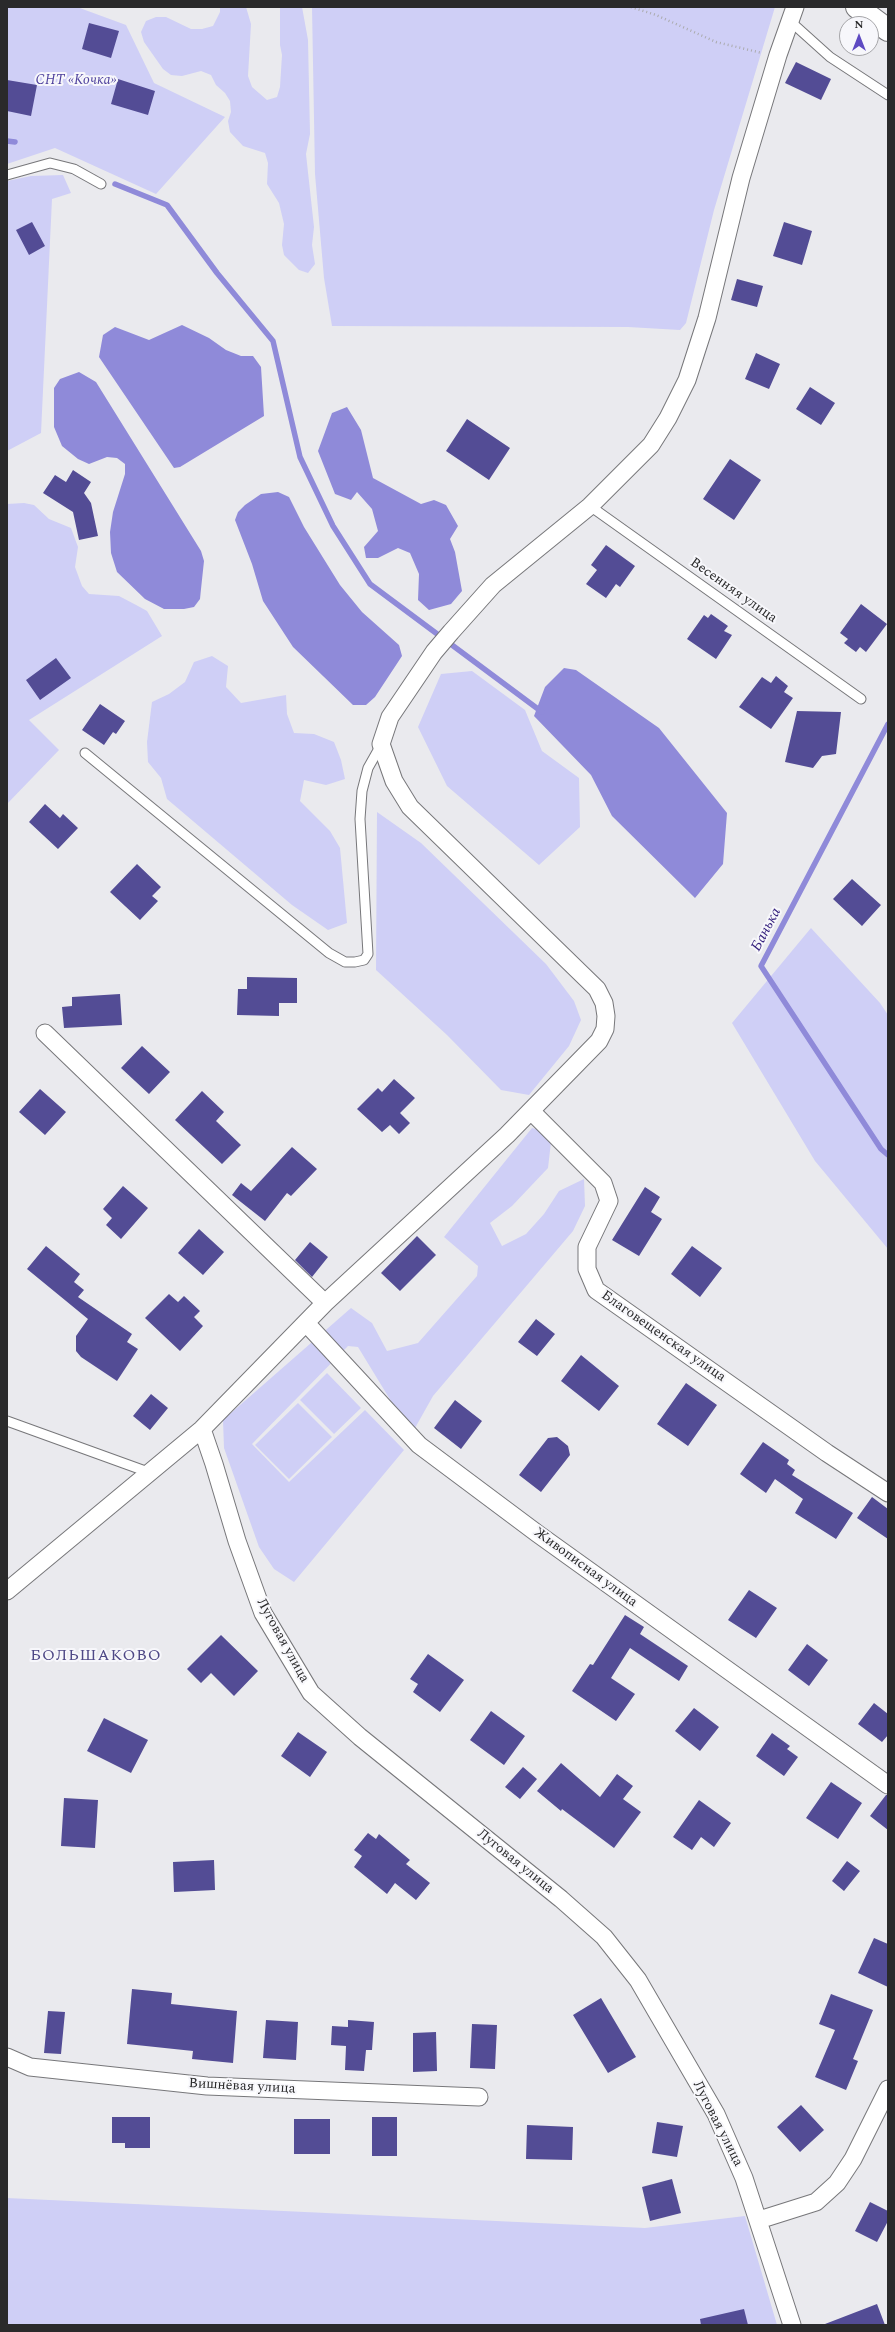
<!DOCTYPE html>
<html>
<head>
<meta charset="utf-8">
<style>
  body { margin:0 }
  #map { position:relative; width:895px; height:2332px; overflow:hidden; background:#eaeaee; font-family:Spectral,serif }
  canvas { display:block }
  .frame { position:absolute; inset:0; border:8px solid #2a2a2b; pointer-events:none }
  .north { position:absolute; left:839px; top:16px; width:40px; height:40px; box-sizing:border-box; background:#f7f7fb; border:1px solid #a5a5a8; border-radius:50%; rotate:0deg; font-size:11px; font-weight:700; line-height:16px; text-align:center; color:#2a2a2b }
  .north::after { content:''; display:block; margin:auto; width:14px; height:18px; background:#5e4ac2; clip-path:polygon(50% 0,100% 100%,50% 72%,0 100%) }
</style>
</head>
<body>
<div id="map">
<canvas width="895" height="2332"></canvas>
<div class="frame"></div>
<div class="north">N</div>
</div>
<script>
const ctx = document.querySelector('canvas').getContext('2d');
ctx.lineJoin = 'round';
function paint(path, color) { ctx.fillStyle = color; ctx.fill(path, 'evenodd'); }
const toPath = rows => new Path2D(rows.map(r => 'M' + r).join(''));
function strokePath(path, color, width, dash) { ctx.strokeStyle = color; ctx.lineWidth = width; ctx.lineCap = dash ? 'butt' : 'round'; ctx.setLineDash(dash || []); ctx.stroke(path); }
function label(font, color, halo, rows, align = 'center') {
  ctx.font = font + ' Spectral,serif'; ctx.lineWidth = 4; ctx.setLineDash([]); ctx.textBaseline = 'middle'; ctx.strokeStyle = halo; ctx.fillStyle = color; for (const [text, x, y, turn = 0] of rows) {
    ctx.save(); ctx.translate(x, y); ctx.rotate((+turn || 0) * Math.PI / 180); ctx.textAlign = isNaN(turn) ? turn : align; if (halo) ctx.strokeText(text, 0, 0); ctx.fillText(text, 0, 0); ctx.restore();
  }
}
paint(toPath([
  [7,7,77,7,126,25,154,83,225,117,156,194,55,148,7,164],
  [220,7,246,7,251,24,248,76,252,87,267,100,277,97,280,87,282,55,280,45,280,7,302,7,308,40,310,134,306,154,314,227,312,245,315,264,308,273,299,270,284,255,282,245,284,224,279,203,267,184,268,163,265,153,243,146,230,132,228,121,231,112,230,101,225,93,216,85,211,75,201,71,182,76,171,75,163,69,144,42,141,32,146,21,156,17,166,17,191,29,202,29,213,26,220,12],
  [312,7,775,7,714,210,686,323,680,330,628,327,332,326,324,278,315,174],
  [63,175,71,193,52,199,41,433,7,451,7,181,31,176],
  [24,503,34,505,49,519,71,528,78,547,75,567,82,586,89,594,119,596,138,606,147,611,162,636,29,720,59,750,7,804,7,504],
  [212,656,228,666,226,687,241,703,286,695,287,714,294,733,314,734,334,742,341,760,345,779,326,785,304,780,300,801,330,831,340,848,347,923,328,930,292,905,167,799,161,778,148,762,147,742,152,702,169,694,185,682,194,662],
  [472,671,525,710,542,751,579,778,580,827,539,865,447,786,418,727,441,674],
  [377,812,421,843,546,964,574,1001,581,1020,569,1046,529,1095,501,1090,447,1035,376,970],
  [811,928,880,1003,888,1015,888,1249,815,1161,732,1023],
  [532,1128,544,1131,551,1142,548,1168,512,1206,490,1223,502,1246,526,1234,544,1214,559,1191,584,1179,585,1206,573,1231,433,1396,415,1428,394,1406,358,1347,348,1346,252,1444,289,1482,365,1410,404,1450,294,1582,274,1569,259,1547,224,1448,223,1420,351,1308,372,1323,387,1351,418,1343,477,1276,478,1266,444,1237],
  [327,1373,361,1408,334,1434,300,1400],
  [298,1403,332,1437,289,1479,255,1445],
  [7,2198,645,2228,745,2216,777,2325,7,2325]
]), '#cfcff6');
paint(toPath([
  [182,325,209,338,226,350,241,356,253,356,261,367,264,416,180,467,174,468,99,357,103,335,115,327,149,340],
  [79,372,96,382,201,551,204,561,201,589,200,599,194,607,184,609,164,609,145,599,117,572,111,553,110,532,113,512,125,474,125,464,117,458,107,457,89,464,78,459,62,446,54,427,54,388,60,379],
  [347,407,361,430,373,478,421,504,434,500,446,505,458,526,450,539,455,552,462,591,451,604,429,610,418,600,419,574,410,553,398,548,378,558,366,558,364,547,378,531,372,509,357,492,351,500,335,494,318,451,332,413],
  [278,492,289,497,304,527,340,585,362,612,399,645,402,656,375,697,366,705,353,705,293,647,263,601,252,564,235,520,238,512,245,505,261,494],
  [564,668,576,670,659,728,727,813,723,864,695,898,612,816,591,775,534,716,545,687]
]), '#8f8ad9');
strokePath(toPath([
  [7,141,15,142],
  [115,184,167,205,217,273,273,341,300,457,333,526,370,584,542,712],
  [888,724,761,966,881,1149,888,1155]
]), '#8f8ad9', 5.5);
paint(toPath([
  [89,23,119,31,111,58,82,49],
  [796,62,831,79,821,100,785,83],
  [118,79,155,91,148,115,111,104],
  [7,80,37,85,31,116,7,111],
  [32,222,45,246,29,255,16,230],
  [784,222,812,231,802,265,773,256],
  [737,279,763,286,757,307,731,300],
  [756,353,780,364,769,389,745,379],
  [810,387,835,403,821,425,796,409],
  [467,419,510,448,489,480,446,451],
  [730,459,761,480,734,520,703,499],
  [73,470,91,482,84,493,91,503,98,536,79,540,73,512,43,493,55,475,66,482],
  [606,545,635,566,620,587,616,584,606,598,586,584,597,570,591,565],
  [861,604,887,624,866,652,860,647,856,652,844,643,848,639,840,633],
  [711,614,728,626,724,631,732,635,716,659,687,639,704,615,708,618],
  [56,658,71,678,40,700,26,680],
  [776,676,788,686,784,692,793,698,771,729,739,707,762,677,771,683],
  [100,704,125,721,116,734,113,732,104,745,82,730],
  [797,711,841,712,836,754,822,756,813,768,785,762],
  [45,804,60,818,63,814,78,828,58,849,29,822],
  [137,864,161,887,152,896,158,901,140,920,110,892],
  [852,879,881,905,862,926,833,899],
  [247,977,297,978,297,1003,279,1003,279,1016,237,1015,238,989,247,989],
  [120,994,122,1025,64,1028,62,1007,72,1006,72,997],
  [142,1046,170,1072,149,1094,121,1068],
  [394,1079,415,1098,400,1113,410,1123,399,1134,390,1125,382,1132,357,1109,378,1088,382,1092],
  [40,1089,66,1112,45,1135,19,1112],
  [202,1091,224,1112,216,1121,241,1145,222,1164,175,1120],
  [292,1147,317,1169,291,1196,287,1193,265,1221,232,1195,241,1183,251,1191],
  [123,1186,148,1208,121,1239,106,1225,112,1218,103,1209],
  [645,1187,660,1197,651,1212,662,1219,639,1256,612,1240],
  [199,1229,224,1252,203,1275,178,1253],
  [417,1236,436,1255,400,1291,381,1273],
  [310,1242,328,1257,312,1277,295,1260],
  [46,1246,80,1274,74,1282,84,1290,78,1297,132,1334,127,1342,138,1349,117,1381,81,1357,76,1351,76,1336,88,1319,27,1269],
  [692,1246,722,1268,700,1297,671,1274],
  [169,1294,178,1302,184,1296,200,1311,194,1317,203,1326,180,1351,145,1318],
  [536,1319,555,1334,537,1356,518,1342],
  [581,1355,619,1386,599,1411,561,1381],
  [686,1383,717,1405,688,1446,657,1424],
  [151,1394,168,1408,150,1430,133,1416],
  [455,1400,482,1421,461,1449,434,1428],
  [557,1437,568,1446,570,1455,541,1492,519,1475,548,1438],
  [763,1442,789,1460,787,1464,795,1470,792,1475,853,1513,836,1539,795,1513,803,1499,775,1479,766,1493,740,1474],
  [872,1497,888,1509,888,1539,857,1518],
  [749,1590,777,1608,756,1638,728,1620],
  [625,1615,644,1627,640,1634,688,1666,679,1681,630,1648,611,1678,635,1694,616,1721,572,1691,590,1664,593,1665],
  [221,1635,258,1671,234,1696,211,1673,201,1683,187,1669],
  [807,1644,828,1660,809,1686,788,1670],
  [428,1654,464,1680,440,1712,413,1692,418,1684,410,1679],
  [874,1703,888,1714,888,1735,882,1742,858,1724],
  [694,1708,719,1727,700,1751,675,1731],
  [491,1711,525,1736,504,1765,470,1740],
  [104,1718,148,1740,131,1773,87,1751],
  [298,1732,327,1752,310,1777,281,1756],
  [772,1733,790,1746,787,1749,798,1757,784,1776,756,1756],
  [561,1763,600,1797,617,1774,633,1786,623,1799,641,1812,614,1848,562,1809,561,1811,537,1791],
  [523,1767,537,1779,520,1799,505,1787],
  [831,1782,862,1803,838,1839,806,1818],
  [886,1795,888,1795,888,1830,870,1816],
  [64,1798,98,1800,95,1848,61,1846],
  [699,1800,731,1823,714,1847,701,1837,692,1850,673,1837],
  [368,1833,376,1839,379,1834,410,1860,406,1864,430,1883,416,1900,395,1883,387,1894,354,1867,362,1856,354,1850],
  [214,1860,215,1890,174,1892,173,1862],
  [847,1861,860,1871,844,1891,832,1881],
  [874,1938,888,1944,888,1987,858,1973],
  [132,1989,172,1993,171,2004,237,2011,233,2063,192,2059,193,2051,127,2044],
  [831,1994,873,2010,853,2059,858,2061,846,2090,815,2077,835,2030,819,2024],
  [601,1998,636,2057,608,2073,573,2015],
  [48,2011,65,2012,61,2054,44,2053],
  [266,2020,298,2022,296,2060,263,2058],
  [348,2020,374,2022,372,2050,366,2050,364,2071,345,2070,346,2046,331,2045,332,2026,348,2027],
  [472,2024,497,2025,495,2069,470,2068],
  [436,2032,437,2071,413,2072,413,2033],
  [801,2105,824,2130,800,2152,777,2127],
  [112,2117,150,2117,150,2148,125,2148,125,2143,112,2143],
  [372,2117,397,2117,397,2156,372,2156],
  [294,2119,330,2119,330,2154,294,2154],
  [657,2122,683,2126,677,2157,652,2153],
  [527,2125,573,2127,572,2160,526,2159],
  [672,2179,681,2213,650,2221,642,2187],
  [870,2202,888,2211,888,2221,877,2242,855,2231],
  [877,2304,885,2325,826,2325,825,2324],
  [744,2309,748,2325,701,2325,700,2319]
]), '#534c95');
const service = toPath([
  [790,21,830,57,888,95],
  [7,175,50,163,74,169,101,184],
  [590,506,861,699],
  [85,753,329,953,345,962,355,962,364,960,368,954,360,819,362,791,368,768,381,745],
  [7,1421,148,1472]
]);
const minor = toPath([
  [45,1033,325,1303],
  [531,1111,603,1183,609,1201,587,1247,587,1269,596,1290,827,1453,888,1493],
  [306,1323,419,1445,538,1534,888,1785],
  [202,1429,214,1464,237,1541,263,1613,311,1693,360,1737,561,1899,604,1937,638,1980,716,2114,744,2178,792,2325],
  [7,1591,202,1429,325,1303,507,1135,599,1041,605,1029,606,1016,604,1003,597,989,410,807,394,781,381,744,390,717,434,652,451,632,493,585,590,506,651,445,668,418,687,380,707,318,741,178,778,55,795,7],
  [7,2057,30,2067,207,2086,479,2097],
  [759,2220,816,2202,837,2183,853,2159,888,2089]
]);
const primary = toPath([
  [857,7,888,30]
]);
strokePath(service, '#77777a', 11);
strokePath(minor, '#77777a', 19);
strokePath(primary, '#77777a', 24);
strokePath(toPath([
  [631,7,656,15,716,42,762,53]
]), '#ababae', 2.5, [1, 3]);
strokePath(service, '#fff', 9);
strokePath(minor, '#fff', 17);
strokePath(primary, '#fff', 22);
label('italic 14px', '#4e419d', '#f7f7fb', [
  ["СНТ «Кочка»",76,81]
]);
label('14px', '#2a2a2b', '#f7f7fb', [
  ["Весенняя улица",733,591,35],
  ["Благовещенская улица",663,1337,35],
  ["Живописная улица",585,1568,36],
  ["Луговая улица",282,1641,61],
  ["Луговая улица",515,1862,39],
  ["Вишнёвая улица",242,2087,3],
  ["Луговая улица",717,2124,63]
]);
label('italic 15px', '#37237e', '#f7f7fb', [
  ["Банька",767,930,-62]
]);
ctx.letterSpacing = '1px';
label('16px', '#4e4886', '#f7f7fb', [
  ["БОЛЬШАКОВО",96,1657]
]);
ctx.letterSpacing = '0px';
</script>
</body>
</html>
